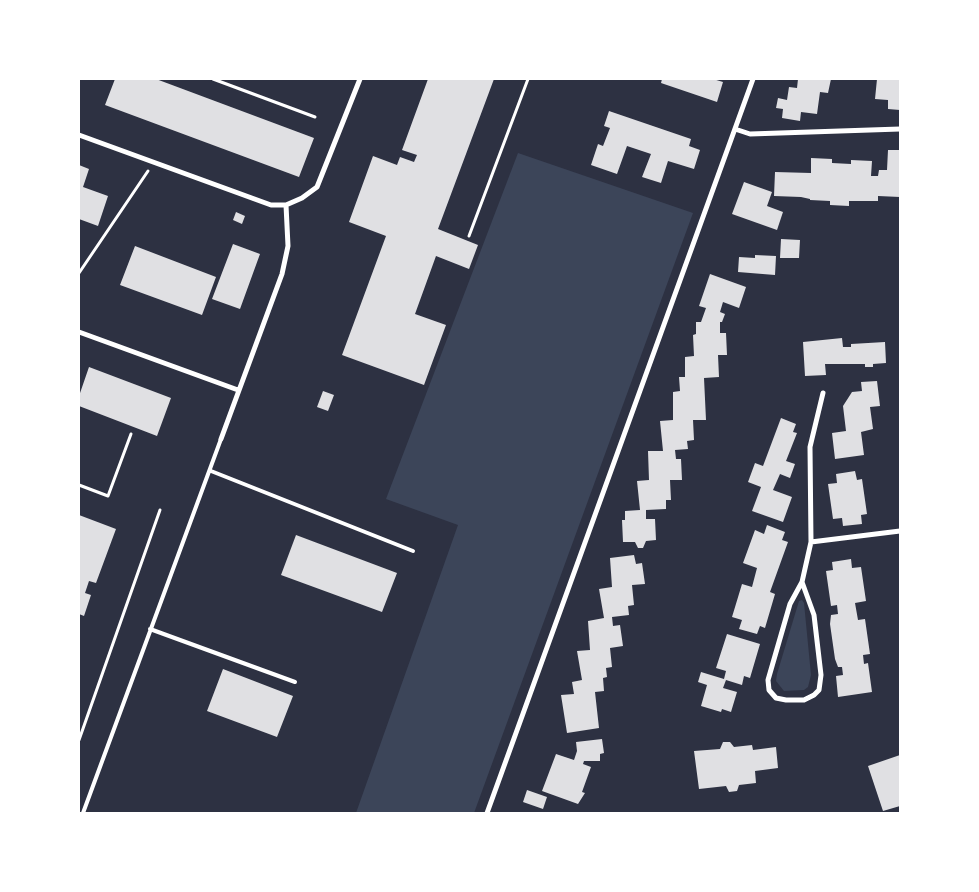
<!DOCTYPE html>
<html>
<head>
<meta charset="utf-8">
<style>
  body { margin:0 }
  #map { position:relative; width:979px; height:892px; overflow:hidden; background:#2d3142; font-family:Poppins,sans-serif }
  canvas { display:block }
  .frame { position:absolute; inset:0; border:80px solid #fff; pointer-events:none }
</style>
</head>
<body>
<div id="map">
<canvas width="979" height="892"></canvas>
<div class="frame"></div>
</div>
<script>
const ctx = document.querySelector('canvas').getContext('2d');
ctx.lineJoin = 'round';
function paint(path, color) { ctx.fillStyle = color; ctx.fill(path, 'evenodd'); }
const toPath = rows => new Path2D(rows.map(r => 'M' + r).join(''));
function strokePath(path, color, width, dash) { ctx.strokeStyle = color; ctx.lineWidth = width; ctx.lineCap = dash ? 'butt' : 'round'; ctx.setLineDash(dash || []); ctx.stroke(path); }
paint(toPath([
  [518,153,693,213,474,813,356,813,458,525,386,499],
  [802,600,804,603,811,675,808,687,804,690,784,691,776,681,777,674,799,601]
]), '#3c4559');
paint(toPath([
  [115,79,156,79,314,138,299,177,105,105],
  [428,79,494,79,438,229,478,245,469,269,436,256,415,314,446,325,424,385,342,355,386,236,349,222,373,156,397,165,400,157,414,162,417,155,402,150],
  [662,79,713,79,723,82,717,102,661,83],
  [798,79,831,79,828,93,820,92,817,114,801,112,800,121,782,118,783,109,776,108,778,98,787,100,789,87,797,88],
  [877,79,900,79,900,110,888,109,888,100,875,99],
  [609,111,691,139,689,146,700,150,694,169,668,161,661,183,642,177,651,154,627,146,617,174,591,165,598,144,603,146,610,128,604,126],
  [888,150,900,150,900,197,878,196,878,201,849,201,849,206,830,205,830,201,810,200,810,199,801,197,774,196,775,172,811,173,811,158,832,159,832,163,851,164,851,160,872,161,871,176,878,176,879,170,887,170],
  [79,165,89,169,83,187,108,196,98,226,79,219],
  [744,182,772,192,767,206,783,212,777,230,732,214],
  [236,212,245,216,242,224,233,220],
  [781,239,800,240,799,258,780,258],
  [233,244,260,254,240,309,212,299],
  [135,246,216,277,202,315,120,285],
  [755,255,776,256,775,275,738,272,739,257,755,258],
  [710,274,746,287,739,308,723,302,720,312,725,314,722,322,720,322,720,333,726,333,727,355,718,355,719,377,704,378,706,420,693,420,694,440,687,441,688,449,675,450,676,459,681,459,682,480,670,480,671,500,666,500,666,509,646,510,646,519,655,519,656,540,646,541,643,548,638,548,635,542,623,542,622,520,625,520,625,511,640,510,637,481,649,480,648,451,663,451,660,421,673,420,673,392,680,391,679,377,685,377,685,357,694,356,693,335,696,334,696,322,701,322,706,308,699,306],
  [842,338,843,347,851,347,851,344,885,342,886,363,873,364,873,367,865,367,865,364,825,364,826,375,805,376,803,342],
  [89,367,171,398,157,436,79,406,79,396],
  [877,381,880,406,870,407,873,429,861,432,864,455,835,459,832,433,846,431,843,406,852,392,862,391,861,382],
  [323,391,334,395,328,411,317,407],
  [781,418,796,424,793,432,797,433,786,461,795,464,790,478,780,474,773,490,792,497,783,522,752,511,761,487,748,482,755,463,763,466],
  [855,471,857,480,862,479,867,514,861,515,862,524,843,526,842,518,833,519,828,484,837,483,836,474],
  [79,515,116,529,96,583,89,581,85,593,91,595,84,616,79,614],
  [767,525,785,532,782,540,788,542,770,592,775,594,765,628,760,626,757,634,739,629,742,620,732,617,742,584,752,587,757,568,743,563,755,530,764,534],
  [296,535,397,573,382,612,281,575],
  [634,555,636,564,642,563,645,584,632,585,634,605,628,606,629,615,612,617,613,626,620,625,623,646,610,648,612,667,606,668,607,677,603,678,604,691,595,692,599,728,567,733,561,695,574,694,572,682,582,680,577,651,590,650,588,621,604,618,599,589,612,587,610,558],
  [851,559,852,568,861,567,866,601,855,603,858,620,865,619,870,654,863,655,864,664,868,663,872,692,838,697,836,676,843,675,842,667,838,667,835,659,830,624,831,615,838,614,837,605,831,606,826,571,833,570,832,562],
  [727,634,760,644,750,678,744,676,742,685,726,680,723,688,737,692,731,712,722,709,721,712,701,706,707,685,698,682,701,672,724,679,726,671,716,668],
  [223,669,293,696,277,737,207,711],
  [602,739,604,753,600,754,600,761,584,761,583,764,591,767,582,792,585,793,578,804,542,791,556,754,574,760,577,751,576,742],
  [723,742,730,742,734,747,752,745,753,750,776,747,778,768,755,771,756,783,739,785,737,791,729,792,726,786,699,789,694,751,720,749],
  [900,755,900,806,883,811,868,766],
  [527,790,547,797,543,809,523,802]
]), '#e0e0e3');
strokePath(toPath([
  [213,79,315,117],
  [469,236,528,79],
  [79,273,148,171],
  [79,485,108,496,131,434],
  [79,740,160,510]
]), '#fff', 3);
strokePath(toPath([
  [211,471,413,551],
  [150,629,295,682],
  [83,813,221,439]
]), '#fff', 4);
strokePath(toPath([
  [735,129,750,134,900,129],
  [79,135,271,205,286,205,302,198,317,187,360,79],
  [79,332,238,390],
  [823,393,810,447,811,542,900,531],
  [221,439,282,274,288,246,286,205],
  [802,582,814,615,821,675,819,690,814,695,804,700,786,700,776,698,769,690,768,680,790,604,802,582,811,542],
  [487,813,753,79]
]), '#fff', 5);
</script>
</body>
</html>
